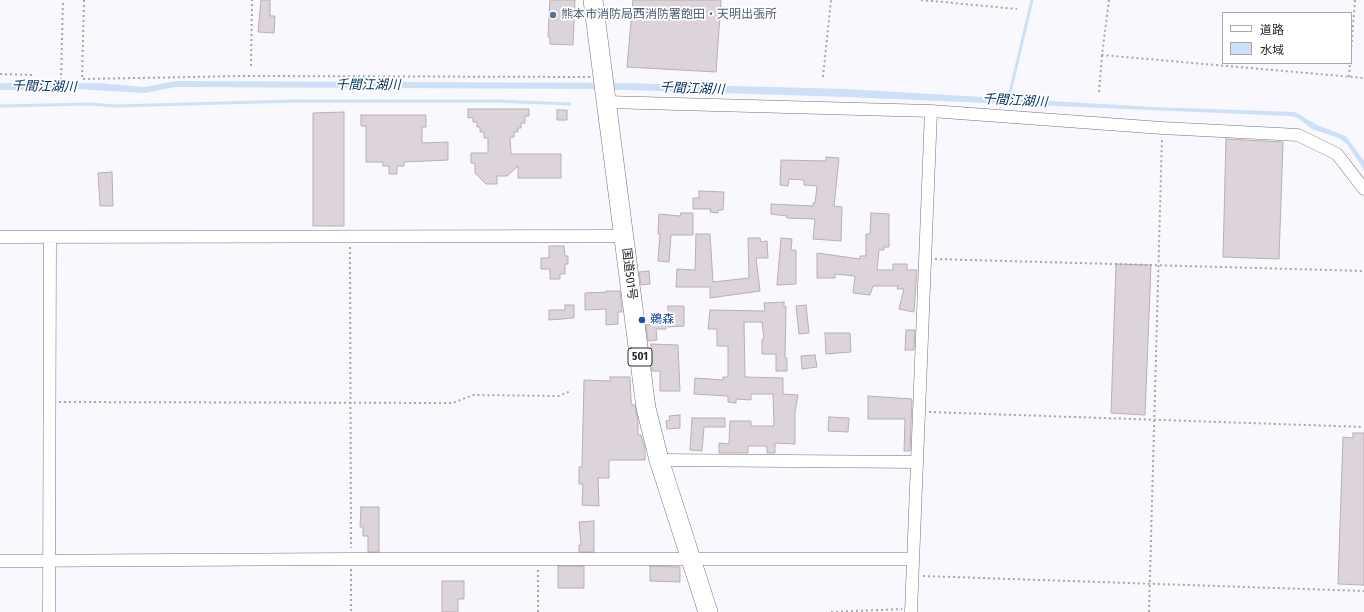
<!DOCTYPE html>
<html>
<head>
<meta charset="utf-8">
<style>
  body { margin:0 }
  #map { position:relative; width:1364px; height:612px; overflow:hidden; background:#f9f8fe; font-family:"Fira Sans Condensed","Noto Sans JP",sans-serif }
  canvas { display:block }
  .legend { position:absolute; left:1222px; top:12px; width:130px; height:52px; box-sizing:border-box; background:#fff; border:1px solid #a9a9ab; margin:0; padding:5px 7px; list-style:none; font-size:12px; color:#28282c }
  .legend li { display:flex; align-items:center; gap:8px; height:20px }
  .legend b { width:20px; border:1px solid #a9a9ab }
</style>
</head>
<body>
<div id="map">
<canvas width="1364" height="612"></canvas>
<ul class="legend">
<li><b style="height:5px;background:#fff"></b>道路</li>
<li><b style="height:11px;background:#cde0f7"></b>水域</li>
</ul>
</div>
<script>
const ctx = document.querySelector('canvas').getContext('2d');
ctx.lineJoin = 'round';
function paint(path, color) { ctx.fillStyle = color; ctx.fill(path, 'evenodd'); }
const toPath = rows => new Path2D(rows.map(r => 'M' + r).join(''));
function strokePath(path, color, width, dash) { ctx.strokeStyle = color; ctx.lineWidth = width; ctx.lineCap = dash ? 'butt' : 'round'; ctx.setLineDash(dash || []); ctx.stroke(path); }
function label(font, color, halo, rows, align = 'center') {
  ctx.font = font + ' "Fira Sans Condensed","Noto Sans JP",sans-serif'; ctx.lineWidth = 3.5; ctx.setLineDash([]); ctx.textBaseline = 'middle'; ctx.strokeStyle = halo; ctx.fillStyle = color; for (const [text, x, y, turn = 0] of rows) {
    ctx.save(); ctx.translate(x, y); ctx.rotate((+turn || 0) * Math.PI / 180); ctx.textAlign = isNaN(turn) ? turn : align; if (halo) ctx.strokeText(text, 0, 0); ctx.fillText(text, 0, 0); ctx.restore();
  }
}
paint(toPath([
  [176,81,622,83,846,89,1153,107,1295,112,1317,125,1346,136,1364,161,1364,170,1347,144,1339,138,1312,129,1298,118,1290,116,847,97,595,89,175,87,145,93,59,88,35,90,0,90,0,83,97,83,145,87]
]), '#cde0f7');
strokePath(toPath([
  [1008,101,1032,0],
  [0,106,90,104,116,106,295,101,496,101,570,104]
]), '#cde0f7', 3);
const building = toPath([
  [261,0,270,0,270,16,275,16,274,33,258,32,261,0],
  [550,0,575,0,573,45,550,44,550,37,548,37,550,0],
  [633,0,721,0,716,72,627,67,633,0],
  [468,109,529,109,529,116,525,116,525,123,521,123,521,128,518,128,518,132,514,132,514,137,510,137,511,154,561,154,561,178,518,178,518,166,507,176,497,176,497,184,486,184,475,173,475,163,471,163,471,153,488,153,488,138,484,138,484,132,480,132,480,127,477,127,477,122,473,122,473,117,468,118,468,109],
  [557,110,567,110,567,120,557,120,557,110],
  [344,112,344,226,313,226,313,113,344,112],
  [361,115,426,115,426,127,422,127,422,143,448,142,448,160,404,162,404,166,397,166,397,174,389,174,389,166,383,166,383,162,366,162,366,126,361,126,361,115],
  [1226,139,1283,142,1279,259,1223,257,1226,139],
  [826,157,839,158,834,206,842,207,841,241,813,239,815,219,787,218,787,216,771,214,771,204,813,206,813,203,815,203,817,186,804,185,804,180,789,179,788,186,780,185,781,160,826,161,826,157],
  [112,172,113,206,100,206,98,173,112,172],
  [699,191,724,192,723,210,718,210,718,213,710,212,711,209,693,209,693,198,699,198,699,191],
  [681,213,693,213,693,235,671,235,669,262,658,261,660,234,658,234,659,214,680,216,681,213],
  [871,213,889,214,889,247,884,247,884,250,879,250,877,270,893,270,893,264,907,264,907,270,917,270,914,312,899,309,904,289,897,289,898,286,873,286,870,295,853,293,855,276,835,274,835,278,817,278,817,253,860,259,860,256,866,256,866,234,870,234,871,213],
  [696,234,710,234,713,282,749,278,748,238,760,238,761,242,767,241,768,258,756,258,760,291,710,298,710,287,676,287,677,269,695,270,696,234],
  [781,238,792,239,791,250,796,250,796,284,777,285,781,238],
  [549,246,564,246,565,256,568,256,568,264,565,264,565,274,560,274,560,279,550,279,550,269,541,269,541,258,549,258,549,246],
  [1116,264,1151,265,1145,415,1111,413,1116,264],
  [649,271,650,284,641,285,639,272,649,271],
  [607,291,620,291,622,312,618,312,618,324,606,325,606,309,585,310,585,293,607,292,607,291],
  [784,302,784,307,786,306,785,358,787,358,787,371,776,371,776,354,762,354,762,339,764,339,762,322,744,322,745,377,783,378,783,394,798,395,795,412,795,444,775,443,775,453,767,453,767,446,748,446,748,453,719,453,719,443,729,444,730,421,751,421,751,426,774,426,773,394,751,394,751,400,736,399,736,403,728,402,728,396,694,394,695,378,723,380,723,377,728,377,728,346,717,346,717,329,708,329,710,310,765,311,764,303,784,302],
  [565,305,574,305,574,318,549,320,549,310,565,310,565,305],
  [806,305,809,333,799,334,796,306,806,305],
  [668,306,684,306,684,326,668,327,668,306],
  [655,321,666,321,666,329,656,329,657,340,648,341,646,325,655,324,655,321],
  [906,330,915,330,914,350,905,350,906,330],
  [825,333,850,333,851,352,826,354,825,333],
  [651,344,678,345,680,391,660,391,660,371,652,371,651,344],
  [815,355,817,367,802,369,801,356,815,355],
  [610,377,630,377,631,400,632,405,635,405,638,422,638,435,641,435,645,449,645,460,609,460,609,478,598,478,599,506,582,505,583,484,579,484,579,467,582,467,584,380,610,381,610,377],
  [868,396,912,399,910,451,904,451,905,419,868,419,868,396],
  [680,415,680,428,667,429,666,421,670,420,669,416,680,415],
  [829,417,849,418,848,432,828,431,829,417],
  [692,418,725,418,725,427,704,427,702,451,690,450,692,418],
  [1353,433,1364,433,1364,585,1338,584,1343,437,1353,438,1353,433],
  [361,507,379,507,379,552,368,552,368,536,363,536,363,527,360,527,361,507],
  [594,521,594,552,579,552,579,545,581,545,579,522,594,521],
  [558,566,584,566,584,588,558,588,558,566],
  [650,566,680,567,680,582,650,581,650,566],
  [442,581,464,581,464,599,458,599,458,612,442,612,442,581]
]);
paint(building, '#dcd4da');
strokePath(building, '#b7afb5', 1);
const minor = toPath([
  [606,102,931,111,1162,128,1298,135,1337,154,1364,189],
  [0,237,624,236],
  [659,460,917,462,931,111],
  [0,561,351,559,912,559],
  [49,612,50,237],
  [911,612,917,462]
]);
const trunk = toPath([
  [593,0,646,408,659,460,708,612]
]);
strokePath(minor, '#72727b', 13);
strokePath(trunk, '#72727b', 20);
strokePath(toPath([
  [84,0,82,79,245,76,590,77],
  [921,0,1017,9],
  [1109,0,1102,55,1364,78],
  [1351,52,1355,0],
  [251,66,252,0],
  [0,74,34,75],
  [823,77,831,0],
  [1349,77,1350,63],
  [61,80,63,0],
  [1099,92,1102,55],
  [350,247,351,548],
  [935,259,1364,271],
  [59,402,453,403,473,395,558,396,571,391],
  [929,412,1364,427],
  [351,569,351,612],
  [923,576,1364,591],
  [538,612,538,569],
  [831,612,902,609],
  [1149,612,1162,137]
]), '#a7a6ab', 2, [2, 3]);
strokePath(minor, '#fff', 12);
strokePath(trunk, '#fff', 19);
for (const [x, y, r, color] of [
  [553,15,4,"#5c6f8a"],
  [642,320,4,"#1a4fb4"]
]) { const dot = new Path2D(); dot.arc(x, y, r, 0, 2 * Math.PI); ctx.fillStyle = color; ctx.fill(dot); strokePath(dot, '#fff', 1.5); }
for (const [x, y, w] of [
  [640,357,24]
]) { const box = new Path2D(); box.roundRect(x - w / 2, y - 9, w, 18, 3); ctx.fillStyle = '#fff'; ctx.fill(box); strokePath(box, '#28282c', 1); }
label('bold 11px', '#28282c', null, [
  ["501",640,357]
]);
label('12px', '#4e5e75', '#fff', [
  ["熊本市消防局西消防署飽田・天明出張所",561,15]
], 'left');
label('12px', '#28282c', '#fff', [
  ["国道501号",629,274,83]
]);
label('12px', '#164399', '#fff', [
  ["鵜森",650,320]
], 'left');
label('italic 13px', '#003262', '#fff', [
  ["千間江湖川",368,85],
  ["千間江湖川",44,87,1],
  ["千間江湖川",692,89,2],
  ["千間江湖川",1015,101,3]
]);
</script>
</body>
</html>
